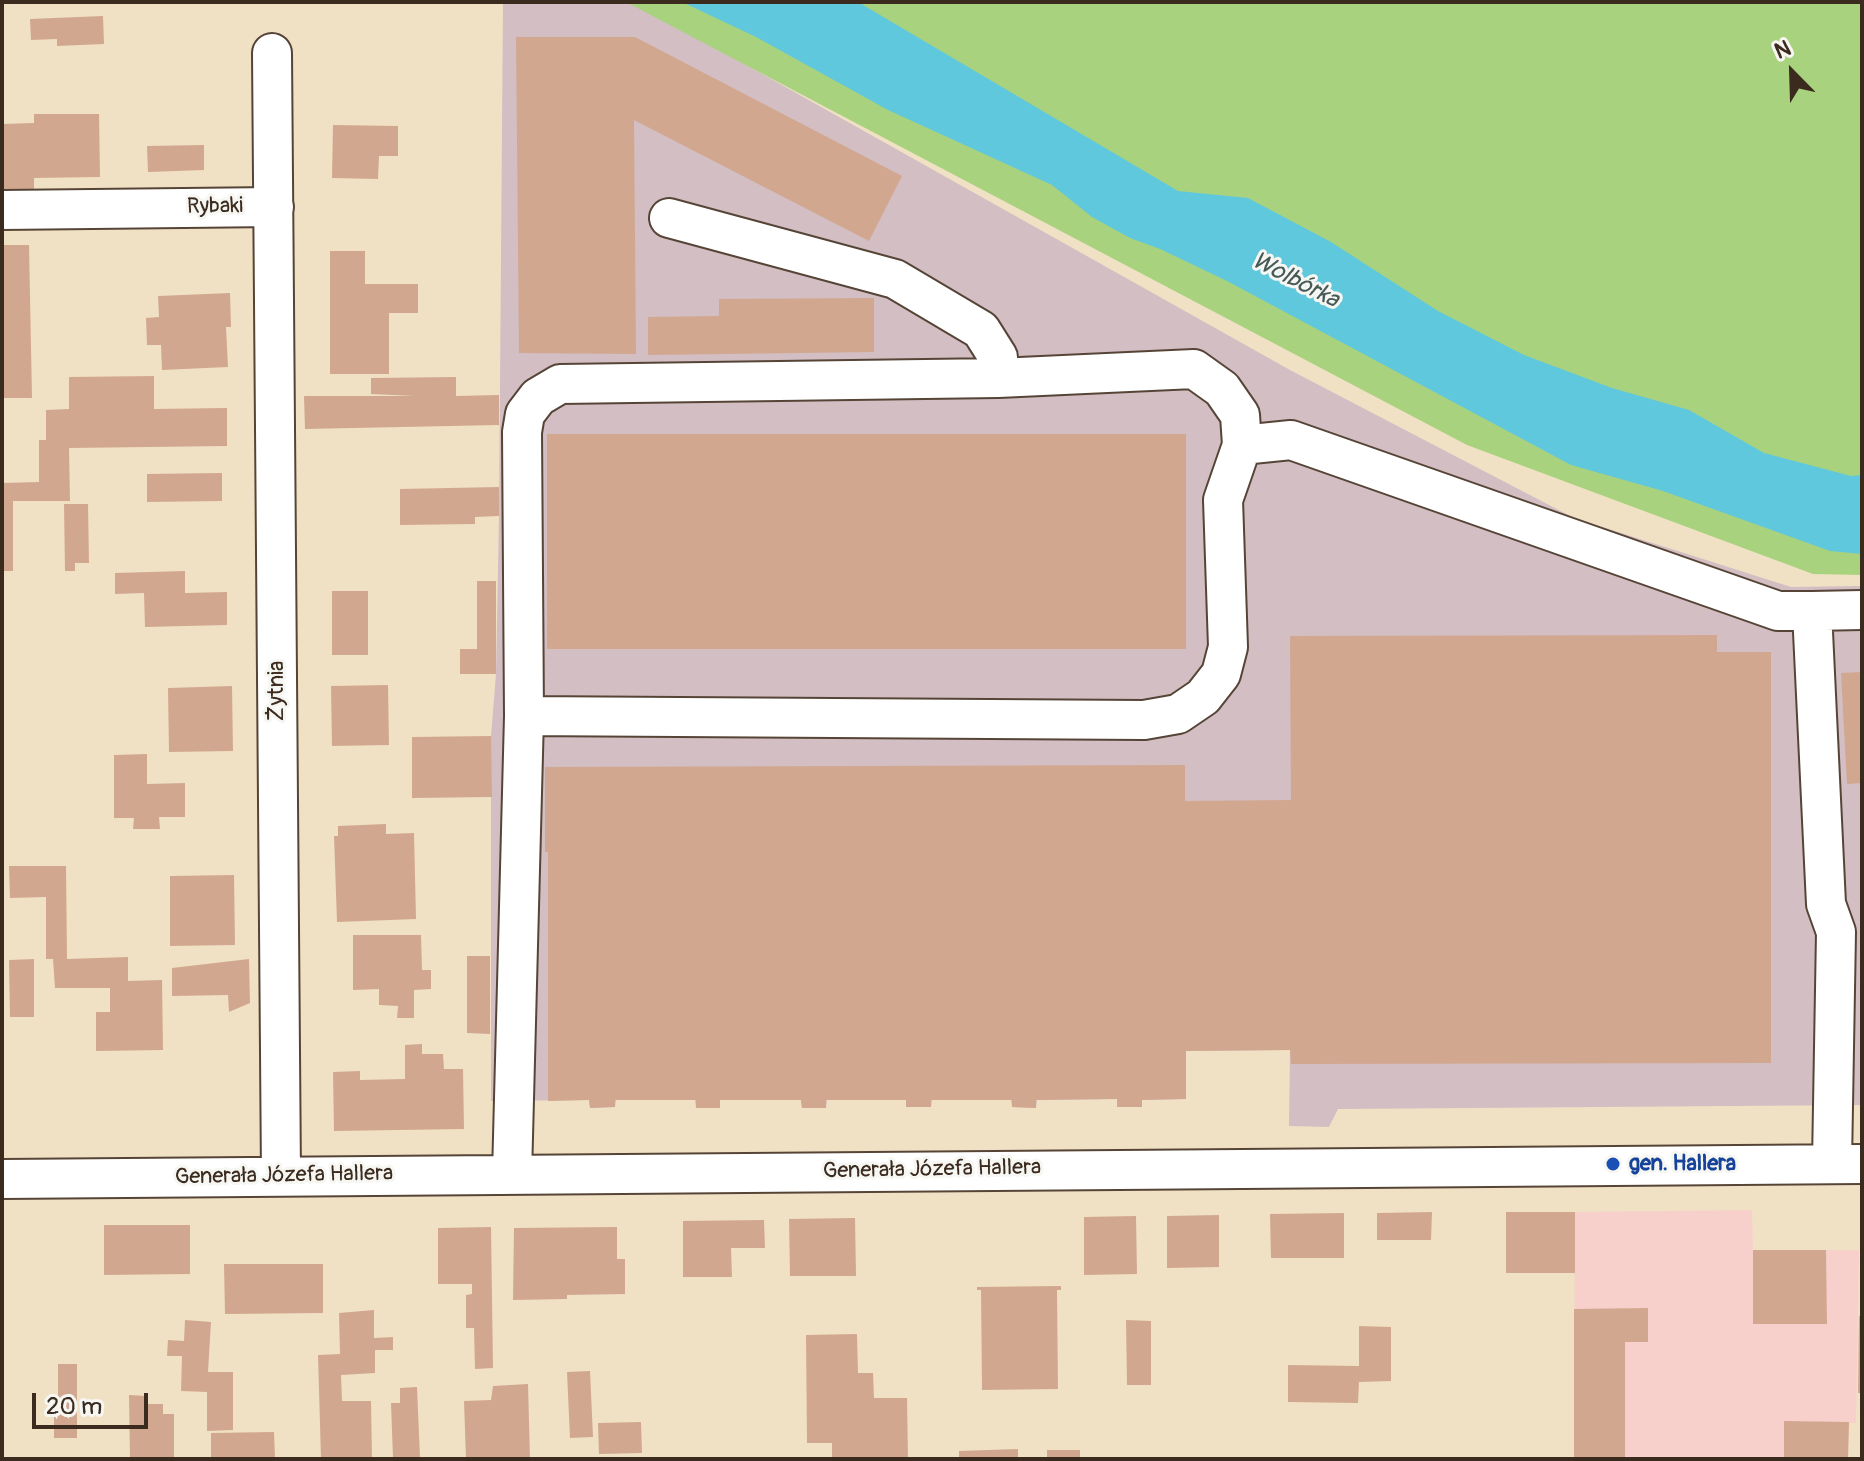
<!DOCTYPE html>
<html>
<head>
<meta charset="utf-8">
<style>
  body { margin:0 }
  #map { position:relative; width:1864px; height:1461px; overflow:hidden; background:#f0e1c4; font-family:Pangolin,sans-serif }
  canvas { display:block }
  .frame { position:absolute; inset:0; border:4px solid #3b2a1e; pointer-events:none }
  .north { position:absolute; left:1752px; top:32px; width:80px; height:80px; -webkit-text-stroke:6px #f6f6f2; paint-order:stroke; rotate:337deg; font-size:22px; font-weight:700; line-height:32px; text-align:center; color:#3b2a1e }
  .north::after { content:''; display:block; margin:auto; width:28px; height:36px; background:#3b2a1e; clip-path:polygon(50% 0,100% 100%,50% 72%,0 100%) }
  .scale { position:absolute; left:32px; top:1393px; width:116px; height:36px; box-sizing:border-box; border:4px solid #3b2a1e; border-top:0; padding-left:10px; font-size:24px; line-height:28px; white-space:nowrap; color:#3b2a1e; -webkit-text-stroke:6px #f6f6f2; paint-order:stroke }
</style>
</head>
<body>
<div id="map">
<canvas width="1864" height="1461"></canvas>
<div class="frame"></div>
<div class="north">N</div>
<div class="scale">20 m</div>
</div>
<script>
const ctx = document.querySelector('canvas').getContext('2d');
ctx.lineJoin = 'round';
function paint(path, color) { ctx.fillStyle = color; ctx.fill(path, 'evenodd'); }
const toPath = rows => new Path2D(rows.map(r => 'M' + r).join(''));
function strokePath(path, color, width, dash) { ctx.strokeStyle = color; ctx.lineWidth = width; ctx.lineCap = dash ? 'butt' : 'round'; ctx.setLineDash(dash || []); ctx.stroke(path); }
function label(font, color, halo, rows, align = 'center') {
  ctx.font = font + ' Pangolin,sans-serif'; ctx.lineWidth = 6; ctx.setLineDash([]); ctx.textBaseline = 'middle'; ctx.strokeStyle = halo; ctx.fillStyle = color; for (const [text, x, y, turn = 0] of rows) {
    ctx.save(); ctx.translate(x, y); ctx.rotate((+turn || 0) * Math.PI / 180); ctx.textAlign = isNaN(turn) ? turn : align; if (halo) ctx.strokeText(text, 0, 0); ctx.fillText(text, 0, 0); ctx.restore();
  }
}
paint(toPath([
  [1752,1210,1753,1250,1859,1250,1856,1423,1849,1423,1848,1459,1574,1459,1575,1212]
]), '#f7d0cc');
paint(toPath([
  [503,2,634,2,1290,370,1574,518,1791,587,1862,586,1862,1105,1338,1109,1329,1127,1289,1126,1290,1050,1186,1051,1186,1099,1142,1100,1142,1107,1117,1107,1117,1099,1037,1100,1036,1108,1012,1107,1011,1100,932,1100,931,1107,906,1107,906,1100,827,1100,826,1108,802,1108,801,1100,720,1100,720,1108,696,1108,695,1100,616,1100,615,1107,590,1108,589,1100,491,1101,491,736,496,674,499,516]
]), '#d2bec3');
paint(toPath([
  [626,2,1862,2,1862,575,1813,574,1467,445]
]), '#a8d27e');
paint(toPath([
  [682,2,858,2,1178,191,1248,198,1331,242,1438,311,1524,355,1612,388,1689,410,1764,453,1851,476,1862,475,1862,554,1830,551,1663,491,1571,465,1227,281,1160,249,1130,238,1092,217,1052,185,888,110,756,37]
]), '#60c8dc');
paint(toPath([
  [103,16,104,44,57,46,57,39,31,40,30,19],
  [516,37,635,37,902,176,869,241,634,120,636,354,519,353],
  [34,114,99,114,100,177,34,178,34,190,2,191,2,124,34,123],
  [333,125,398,126,398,156,379,156,378,179,332,178],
  [204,145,204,170,148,172,147,146],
  [3,245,29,245,32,398,2,398],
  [330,251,365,251,365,284,418,284,418,313,389,313,389,374,330,374],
  [230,293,231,327,226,327,228,367,162,370,161,345,147,345,146,318,159,317,158,296],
  [874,298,874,352,648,355,648,317,719,316,719,299],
  [154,376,154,409,227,408,227,446,69,448,70,501,13,501,13,571,2,571,2,483,39,482,39,440,46,440,46,410,69,409,69,377],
  [456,377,456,396,499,395,499,425,305,429,304,396,415,396,371,394,371,378],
  [547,434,1186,434,1186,649,547,649],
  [222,473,222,501,147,502,147,474],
  [499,487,499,516,475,517,475,524,400,525,400,489],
  [64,504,88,504,89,563,75,563,75,571,65,571],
  [185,571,185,593,227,592,227,625,145,627,144,593,115,594,115,573],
  [477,581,496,581,496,674,460,674,460,649,477,649],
  [332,591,368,591,368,655,332,655],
  [1717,635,1717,652,1771,652,1771,1063,1291,1064,1290,1050,1186,1051,1186,1099,1142,1100,1142,1107,1117,1107,1117,1099,1036,1100,1036,1108,1012,1107,1012,1100,931,1100,931,1107,906,1107,906,1100,826,1100,826,1108,802,1108,801,1100,720,1100,720,1108,696,1108,696,1100,615,1100,615,1107,590,1108,589,1100,548,1101,548,852,545,852,545,767,1185,765,1185,801,1291,800,1290,636],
  [1862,672,1862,783,1847,784,1841,673],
  [388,685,389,745,332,746,331,686],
  [232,686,233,751,169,752,168,688],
  [491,736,492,797,412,798,412,737],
  [147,754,147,784,185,783,185,817,159,817,160,829,133,829,134,818,114,818,114,755],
  [386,824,386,834,414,833,416,919,337,922,334,836,338,836,338,826],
  [9,866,66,866,67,959,128,957,128,981,162,980,163,1050,96,1051,96,1012,110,1012,110,988,55,988,53,959,46,959,46,897,10,898],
  [234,875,235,945,170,946,170,876],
  [353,935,421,935,422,970,431,970,431,989,414,990,414,1018,397,1018,398,1006,379,1005,379,989,353,990],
  [467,956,490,956,490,1034,467,1033],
  [34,959,34,1017,10,1017,9,960],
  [249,959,250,1003,229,1012,228,995,172,996,172,968],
  [422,1044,422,1054,443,1054,444,1069,463,1069,464,1129,334,1131,333,1072,360,1071,360,1080,405,1079,405,1045],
  [1432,1212,1431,1240,1377,1240,1377,1213],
  [1506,1212,1575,1212,1575,1273,1506,1273],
  [1344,1213,1344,1258,1271,1258,1270,1214],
  [1219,1215,1219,1267,1167,1268,1167,1216],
  [1136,1216,1137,1274,1084,1275,1084,1217],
  [855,1218,856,1276,790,1276,789,1219],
  [764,1220,765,1248,731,1248,732,1277,683,1277,683,1221],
  [104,1225,190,1225,190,1274,104,1275],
  [491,1227,493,1368,475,1369,474,1328,466,1328,466,1295,472,1294,472,1284,438,1284,438,1228],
  [617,1227,617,1259,625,1259,625,1294,567,1295,567,1299,513,1300,514,1228],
  [1753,1250,1826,1250,1827,1324,1753,1324],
  [224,1264,323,1264,323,1313,225,1314],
  [1061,1286,1061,1290,1057,1290,1058,1389,982,1390,981,1290,977,1290,977,1287],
  [1648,1308,1648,1342,1625,1342,1625,1459,1574,1459,1574,1309],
  [374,1310,374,1338,393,1337,393,1350,375,1350,375,1373,341,1375,342,1401,371,1401,372,1459,321,1459,318,1355,340,1354,339,1313],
  [1859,1316,1862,1316,1862,1393,1858,1393],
  [185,1320,211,1322,208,1372,233,1372,233,1430,207,1431,207,1392,181,1391,182,1356,167,1356,168,1340,184,1341],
  [1126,1320,1151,1321,1151,1385,1127,1385],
  [1359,1326,1391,1327,1391,1381,1359,1382,1358,1403,1288,1402,1288,1365,1359,1366],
  [857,1334,858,1373,873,1373,874,1398,907,1398,908,1459,832,1459,832,1443,807,1443,806,1335],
  [58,1364,77,1364,77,1438,54,1438,54,1405,58,1405],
  [590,1371,593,1437,570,1438,567,1372],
  [528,1384,530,1459,466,1459,464,1401,491,1400,493,1386],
  [417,1387,420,1458,393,1458,391,1403,400,1403,400,1388],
  [129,1395,146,1396,146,1404,163,1404,163,1414,174,1414,174,1459,130,1458],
  [1784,1421,1849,1422,1848,1459,1784,1459],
  [641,1422,642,1453,599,1454,598,1423],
  [274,1432,275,1459,211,1459,211,1433],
  [1018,1449,1018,1459,959,1459,959,1451],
  [1047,1450,1080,1450,1080,1459,1047,1459]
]), '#d2a790');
const minor = toPath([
  [272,53,281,1176],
  [2,210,274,207],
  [669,218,895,279,981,330,998,357,998,378],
  [1242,445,1291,440,1778,611,1812,611],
  [1832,1163,1836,932,1826,904,1812,611,1862,610],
  [512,1175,524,716,522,432,525,414,538,397,560,384,998,378,1194,369,1222,389,1240,415,1242,445,1223,500,1228,647,1221,674,1203,697,1178,714,1144,720,524,716],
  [2,1179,1862,1164]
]);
strokePath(minor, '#564537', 42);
strokePath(minor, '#fff', 38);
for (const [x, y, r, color] of [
  [1613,1164,8,"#1a4fb4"]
]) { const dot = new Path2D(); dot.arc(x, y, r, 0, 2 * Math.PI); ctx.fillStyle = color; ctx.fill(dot); strokePath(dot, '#f6f6f2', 3); }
label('22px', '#3b2a1e', '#f6f6f2', [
  ["Rybaki",215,207,-1],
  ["Żytnia",277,691,-90],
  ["Generała Józefa Hallera",932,1170,-1],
  ["Generała Józefa Hallera",284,1176,-1]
]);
label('bold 22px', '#164399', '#f6f6f2', [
  ["gen. Hallera",1629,1164]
], 'left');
label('italic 24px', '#465957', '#f6f6f2', [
  ["Wolbórka",1295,281,27]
]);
</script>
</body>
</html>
